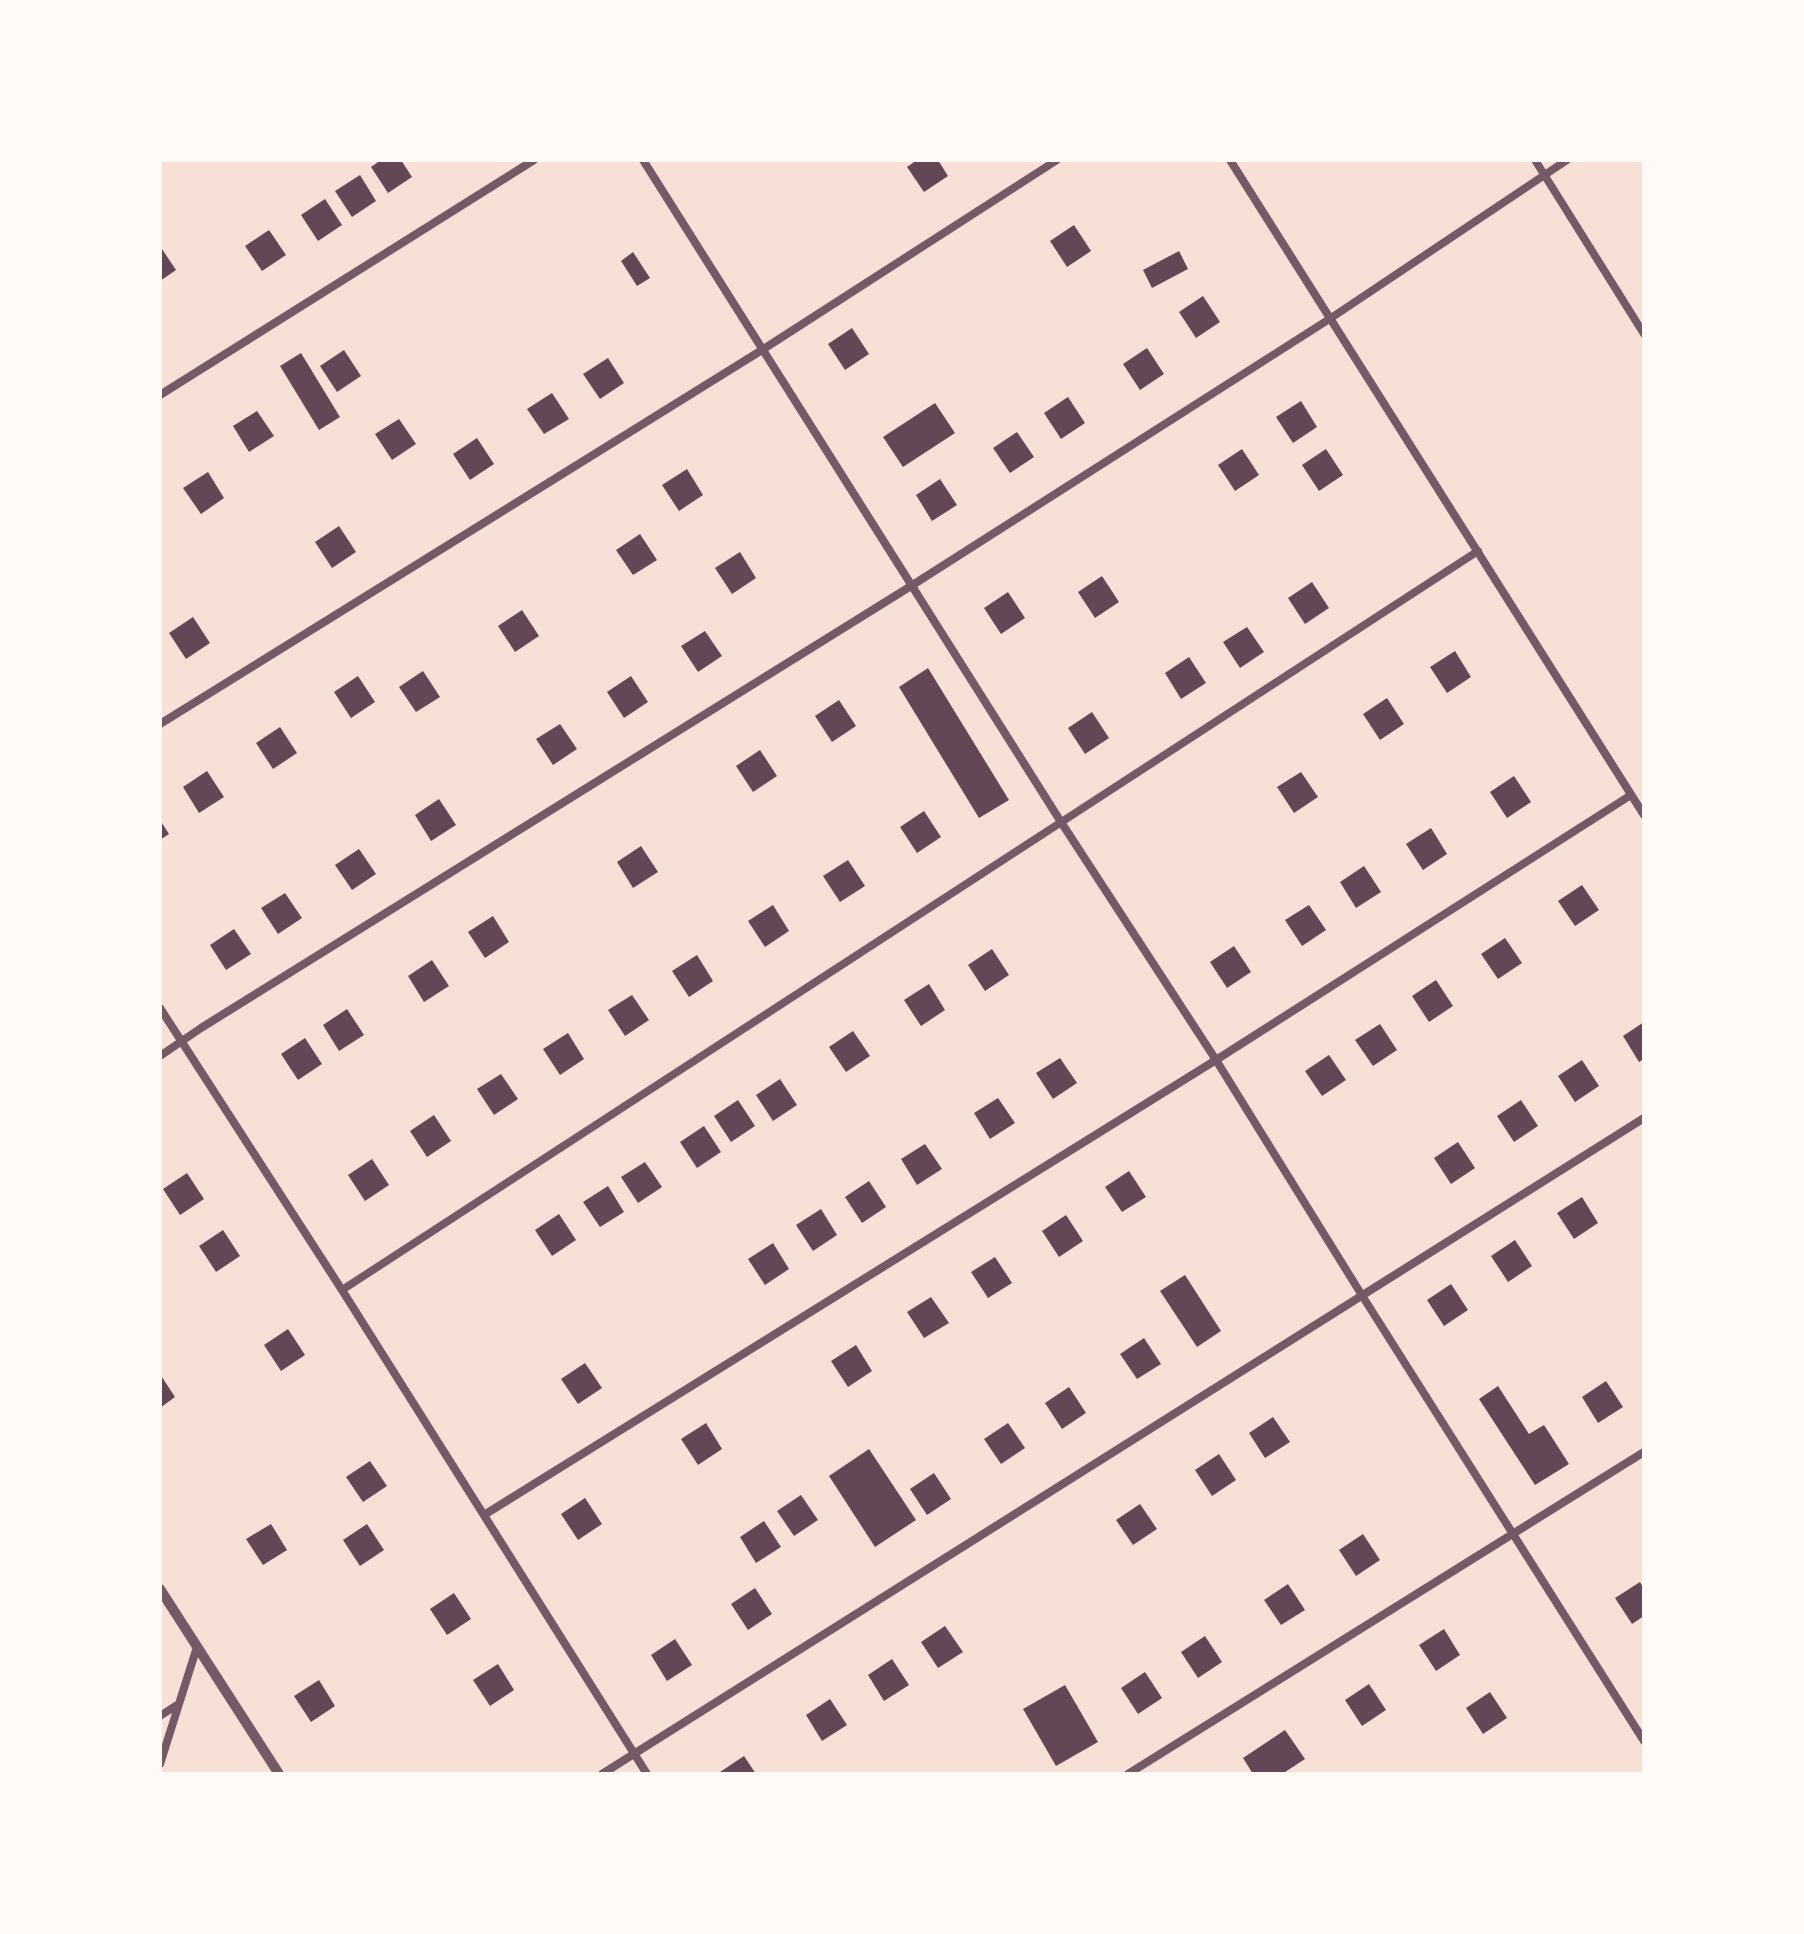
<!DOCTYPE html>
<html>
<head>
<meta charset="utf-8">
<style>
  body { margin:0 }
  #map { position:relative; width:1804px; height:1934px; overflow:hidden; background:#f7e1d7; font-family:"Fira Sans Condensed",sans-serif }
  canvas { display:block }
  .frame { position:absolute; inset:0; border:162px solid #fffaf5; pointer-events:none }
</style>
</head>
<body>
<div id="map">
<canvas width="1804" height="1934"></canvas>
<div class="frame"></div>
</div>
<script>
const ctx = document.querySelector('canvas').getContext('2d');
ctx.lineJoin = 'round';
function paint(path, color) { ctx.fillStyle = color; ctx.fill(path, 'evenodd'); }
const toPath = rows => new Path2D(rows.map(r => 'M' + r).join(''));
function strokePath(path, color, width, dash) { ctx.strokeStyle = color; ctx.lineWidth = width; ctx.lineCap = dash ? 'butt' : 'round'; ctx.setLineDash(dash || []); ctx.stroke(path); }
paint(toPath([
  [381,160,401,160,412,177,388,193,371,167],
  [917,160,938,160,948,176,924,192,907,167],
  [360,175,376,201,352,217,335,191],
  [325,199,342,225,318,241,301,215],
  [1074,225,1091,251,1067,267,1050,241],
  [269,230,286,255,262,271,245,246],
  [160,246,176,270,160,281],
  [1179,251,1188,269,1152,288,1143,270],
  [633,252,650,278,637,286,621,261],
  [1203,296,1220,322,1196,338,1179,312],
  [852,328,869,354,845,370,828,344],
  [1147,348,1164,374,1140,390,1123,364],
  [344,350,361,376,337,392,320,366],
  [301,353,340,417,319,430,280,366],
  [608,358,624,383,600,399,583,374],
  [552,393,569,419,544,434,527,409],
  [1068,397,1085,423,1061,439,1044,413],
  [1301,401,1317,427,1293,443,1276,417],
  [935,403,955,433,903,467,883,437],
  [257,411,274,436,249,452,233,426],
  [399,419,416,444,392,460,375,434],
  [1017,432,1034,457,1010,473,993,448],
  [477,438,494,464,470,480,453,454],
  [1242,449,1259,475,1235,491,1218,465],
  [1326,449,1343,475,1319,491,1302,465],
  [687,469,703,495,679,511,662,485],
  [208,472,224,498,201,514,183,488],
  [940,479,957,505,932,521,916,495],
  [339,526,356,552,332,568,315,542],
  [640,534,657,560,633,575,616,550],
  [740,552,756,578,732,594,715,568],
  [1102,576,1119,602,1095,618,1078,592],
  [1312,582,1329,608,1305,624,1288,598],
  [1008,592,1025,618,1001,634,984,608],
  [522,610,539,636,515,652,498,626],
  [193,617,210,643,186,659,169,633],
  [1247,627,1264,652,1240,668,1223,642],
  [705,631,722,656,698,672,681,646],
  [1455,651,1471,677,1447,693,1430,667],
  [1189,657,1206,683,1181,699,1165,673],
  [928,668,1009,800,979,818,899,687],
  [423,671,440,697,416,712,399,687],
  [358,676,375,702,351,718,334,692],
  [631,676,648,702,624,718,607,692],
  [1387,698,1404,724,1380,740,1363,714],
  [839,700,856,726,832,742,815,716],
  [1092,712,1109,738,1085,754,1068,728],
  [560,724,577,749,553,765,536,739],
  [280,727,297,753,273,769,256,743],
  [760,750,777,776,753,792,736,766],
  [207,771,224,797,199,813,183,787],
  [1301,772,1318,797,1294,813,1277,787],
  [1514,776,1531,802,1507,818,1490,792],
  [439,799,456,825,431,841,415,815],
  [924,811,941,837,917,853,900,827],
  [160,820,169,834,160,840],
  [1431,828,1447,854,1423,870,1406,844],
  [641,846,658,872,633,888,617,862],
  [359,849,376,874,352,890,335,865],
  [848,860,865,886,840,902,823,876],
  [1364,866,1381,892,1356,908,1340,882],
  [1582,885,1599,910,1575,926,1558,901],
  [285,893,302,918,278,934,261,908],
  [773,905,789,931,765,947,748,921],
  [1309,905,1326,930,1302,946,1285,920],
  [493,916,509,942,485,958,468,932],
  [234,929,251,954,226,970,210,945],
  [1505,938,1522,963,1498,979,1481,954],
  [1234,946,1251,972,1227,988,1210,962],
  [992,949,1009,975,985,991,968,965],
  [697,955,713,981,689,997,672,971],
  [432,960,449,986,424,1002,408,976],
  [1436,980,1453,1006,1429,1022,1412,996],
  [929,984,945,1010,921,1026,904,1000],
  [632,995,649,1020,625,1036,608,1010],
  [347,1009,364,1035,339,1051,323,1025],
  [1644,1022,1644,1059,1639,1062,1623,1036],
  [1380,1024,1397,1050,1373,1066,1355,1040],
  [853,1031,870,1056,846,1072,829,1047],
  [568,1033,584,1059,560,1075,543,1049],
  [305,1038,322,1064,298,1080,281,1054],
  [1329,1055,1346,1080,1322,1096,1305,1071],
  [1060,1058,1077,1083,1053,1099,1036,1073],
  [1582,1060,1599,1086,1575,1102,1558,1076],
  [501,1074,518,1099,494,1115,477,1089],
  [780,1079,797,1105,773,1121,756,1095],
  [998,1098,1015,1123,990,1139,974,1113],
  [738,1100,755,1126,731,1142,714,1116],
  [1521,1100,1538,1126,1514,1142,1497,1116],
  [434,1115,451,1141,427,1157,410,1131],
  [704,1126,721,1152,697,1168,680,1142],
  [1458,1142,1475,1168,1451,1184,1434,1158],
  [925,1144,942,1169,917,1185,901,1159],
  [372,1159,389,1185,365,1201,348,1175],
  [645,1162,662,1187,638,1203,621,1177],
  [1129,1171,1146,1197,1122,1212,1105,1187],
  [187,1173,204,1199,180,1215,163,1189],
  [869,1181,886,1207,862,1223,845,1197],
  [608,1186,624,1212,600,1227,583,1202],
  [1582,1197,1598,1223,1574,1239,1557,1213],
  [821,1209,837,1235,813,1251,796,1225],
  [559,1214,576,1240,552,1256,535,1230],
  [1066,1215,1083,1241,1059,1257,1042,1231],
  [223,1230,240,1256,216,1272,199,1246],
  [1515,1240,1532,1266,1508,1282,1491,1256],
  [773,1243,789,1269,765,1285,748,1259],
  [995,1257,1012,1283,988,1298,971,1272],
  [1185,1275,1221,1331,1197,1347,1160,1291],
  [1451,1284,1468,1310,1444,1326,1427,1300],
  [931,1297,949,1323,924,1338,907,1312],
  [288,1329,305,1355,281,1371,264,1345],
  [1144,1338,1161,1364,1137,1379,1120,1354],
  [856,1345,872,1371,848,1387,831,1361],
  [585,1363,602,1388,578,1404,561,1379],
  [160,1374,175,1397,160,1408],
  [1606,1381,1623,1407,1598,1423,1582,1397],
  [1498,1386,1529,1434,1544,1425,1569,1464,1535,1485,1479,1399],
  [1069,1387,1086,1413,1062,1429,1045,1403],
  [1273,1417,1290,1442,1265,1458,1249,1433],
  [706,1423,722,1449,698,1465,681,1439],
  [1008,1423,1025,1448,1001,1464,984,1439],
  [869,1449,916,1520,875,1547,829,1476],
  [1219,1454,1236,1480,1212,1496,1195,1470],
  [370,1461,387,1486,363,1502,346,1477],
  [934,1473,951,1499,927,1515,910,1489],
  [801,1495,818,1520,794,1536,777,1511],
  [585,1498,602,1524,578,1540,561,1514],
  [1140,1504,1157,1529,1133,1545,1116,1520],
  [764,1521,781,1547,756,1563,740,1537],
  [271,1524,287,1550,263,1565,246,1539],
  [367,1524,384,1550,360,1566,343,1540],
  [1363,1534,1380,1560,1356,1576,1339,1550],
  [1640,1582,1644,1589,1644,1616,1632,1624,1615,1598],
  [1288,1584,1305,1610,1281,1625,1264,1600],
  [755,1588,772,1614,748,1630,731,1604],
  [454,1593,471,1619,447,1635,430,1609],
  [945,1626,963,1652,938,1668,921,1642],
  [1444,1629,1460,1655,1436,1671,1419,1645],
  [1205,1636,1222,1662,1198,1678,1181,1652],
  [675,1639,692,1665,667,1681,651,1655],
  [892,1659,909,1685,884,1701,868,1675],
  [498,1664,514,1690,490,1706,473,1680],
  [1145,1672,1162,1698,1138,1714,1121,1688],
  [319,1680,335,1706,311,1722,294,1696],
  [1369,1684,1386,1710,1362,1726,1345,1700],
  [1065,1685,1098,1742,1056,1766,1023,1709],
  [1490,1692,1507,1718,1483,1734,1466,1708],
  [830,1699,847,1725,822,1741,806,1715],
  [1285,1730,1305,1759,1282,1774,1253,1774,1243,1758],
  [744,1756,756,1774,722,1774,720,1772]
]), '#644757');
strokePath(toPath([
  [643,160,1061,822,1216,1060,1363,1297,1644,1741],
  [1230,160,1644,815],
  [1535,160,1644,334],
  [160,395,534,160],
  [160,724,762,350,1057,160],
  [160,1008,342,1290,647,1774],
  [160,1056,201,1028,911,586,1331,318,1567,160],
  [342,1290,1478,551],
  [484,1515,1216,1060,1631,795],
  [160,1716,177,1705],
  [160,1764,197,1647],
  [602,1774,1644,1118],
  [1128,1774,1644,1452]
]), '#755966', 8);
strokePath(toPath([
  [160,1589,279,1774]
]), '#755966', 10);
</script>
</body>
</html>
